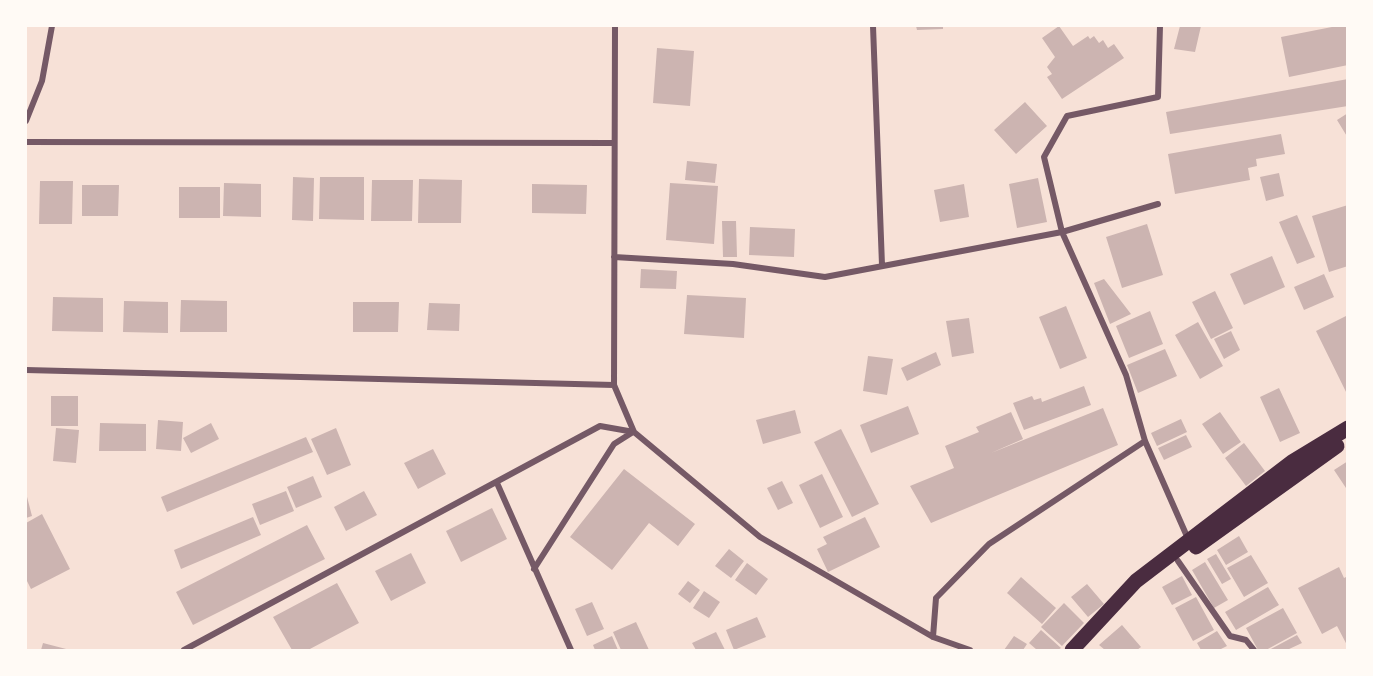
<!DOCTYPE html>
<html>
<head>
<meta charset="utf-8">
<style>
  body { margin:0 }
  #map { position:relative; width:1373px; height:676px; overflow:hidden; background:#f7e1d7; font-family:"Golos Text",sans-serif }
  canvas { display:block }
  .frame { position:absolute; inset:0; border:27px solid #fffaf5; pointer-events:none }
</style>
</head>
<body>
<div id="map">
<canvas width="1373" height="676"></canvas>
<div class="frame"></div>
</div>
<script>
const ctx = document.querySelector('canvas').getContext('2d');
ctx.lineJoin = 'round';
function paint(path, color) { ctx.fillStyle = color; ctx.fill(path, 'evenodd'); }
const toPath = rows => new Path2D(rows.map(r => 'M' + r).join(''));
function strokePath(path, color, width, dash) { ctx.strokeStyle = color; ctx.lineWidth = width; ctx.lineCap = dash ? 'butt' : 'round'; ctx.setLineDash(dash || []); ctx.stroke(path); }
paint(toPath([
  [916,26,943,26,943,29,917,30],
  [1059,26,1073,46,1088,36,1090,39,1094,36,1099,43,1103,40,1108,48,1114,44,1124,58,1062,99,1047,77,1052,74,1047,67,1055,57,1042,38],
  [1180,26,1201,26,1195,52,1174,49],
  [1337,26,1347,26,1348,65,1289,77,1281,37],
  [657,48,694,51,690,106,653,103],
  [1348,79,1348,106,1170,134,1166,112],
  [1025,102,1047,126,1016,154,994,130],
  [1348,113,1348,138,1337,120],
  [1281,134,1285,154,1256,159,1257,166,1248,168,1250,180,1175,194,1168,154],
  [687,161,717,164,715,183,685,180],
  [1279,173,1284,196,1266,201,1260,177],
  [293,177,314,178,313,221,292,220],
  [320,177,364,177,364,220,319,219],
  [1038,178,1047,222,1017,228,1009,184],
  [419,179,462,180,461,223,418,223],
  [372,180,413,180,412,221,371,221],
  [40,181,73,181,72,224,39,224],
  [224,183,261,184,261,217,223,216],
  [670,183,718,186,714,244,666,240],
  [532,184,587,185,586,214,532,213],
  [964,184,969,217,940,222,934,190],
  [82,185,119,185,118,216,82,216],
  [179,187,220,187,220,218,179,218],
  [1348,205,1348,266,1329,272,1312,216],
  [1297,215,1315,257,1297,264,1279,222],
  [722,221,736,221,737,257,723,257],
  [1147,224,1163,275,1122,288,1106,237],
  [750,227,795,229,794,257,749,255],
  [1272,256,1285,287,1244,305,1230,274],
  [641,269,677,271,676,289,640,288],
  [1324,274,1334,297,1304,310,1294,287],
  [1104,279,1131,314,1110,324,1094,283],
  [1215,291,1233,328,1211,339,1192,302],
  [687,295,746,298,744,338,684,334],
  [53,297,103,298,103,332,52,331],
  [181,300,227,301,227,332,180,332],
  [124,301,168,302,168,333,123,332],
  [353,302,399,302,398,332,353,332],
  [429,303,460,304,459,331,427,330],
  [1066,306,1087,358,1060,369,1039,317],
  [1150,311,1163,344,1129,358,1116,326],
  [1348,315,1348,396,1316,331],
  [969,318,974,353,952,357,946,321],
  [1198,322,1223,366,1200,379,1175,335],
  [1231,331,1240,350,1224,359,1214,339],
  [1165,349,1177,376,1138,393,1127,365],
  [936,352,941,365,907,381,901,368],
  [868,356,893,359,887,395,863,391],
  [1084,386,1091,405,1024,430,1013,403,1032,396,1034,400,1041,398,1042,402],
  [1279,388,1300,433,1280,442,1260,397],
  [51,396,78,396,78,426,51,426],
  [908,406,919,434,871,453,860,425],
  [1103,408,1118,445,931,523,910,486,954,468,945,446,979,432,976,427,1011,412,1023,439,991,453],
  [795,410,801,433,763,444,756,420],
  [1220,412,1241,442,1223,454,1202,424],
  [1181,419,1187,432,1157,446,1151,433],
  [158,420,183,422,181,451,156,449],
  [100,423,146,424,146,451,99,451],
  [211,423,219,439,191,453,183,438],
  [56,428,79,430,76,463,53,461],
  [336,428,351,465,327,475,311,439],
  [841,429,879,504,852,517,814,442],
  [1186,435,1192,447,1164,460,1158,448],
  [306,437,313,452,167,512,161,497],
  [1244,443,1265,471,1246,486,1225,458],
  [433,449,446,474,418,489,404,463],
  [1348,461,1348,491,1334,470],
  [624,469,695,524,678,546,649,523,612,570,570,537],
  [822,474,843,517,820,528,799,485],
  [313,476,322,497,296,508,287,487],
  [782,481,793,503,778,510,767,488],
  [286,491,294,511,260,525,252,504],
  [364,491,377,515,346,531,334,507],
  [26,493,32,516,26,518],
  [492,508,507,539,461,562,446,531],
  [42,514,70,569,31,589,26,579,26,523],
  [253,517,261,535,181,569,174,550],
  [865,517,880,547,828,572,817,549,827,544,823,537],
  [307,525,325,559,193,625,176,592],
  [1239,536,1248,552,1226,565,1217,550],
  [729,549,744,561,731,578,715,566],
  [411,553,426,583,391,601,375,571],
  [1216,554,1231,579,1222,584,1207,559],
  [1251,555,1268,583,1244,597,1227,568],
  [1205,562,1228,600,1214,608,1192,570],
  [747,563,768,579,756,595,735,580],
  [1339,567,1344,578,1348,576,1348,647,1337,626,1322,634,1298,588],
  [1182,576,1192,595,1172,605,1162,587],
  [1021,577,1056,608,1042,624,1007,593],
  [688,581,700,590,690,603,678,594],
  [337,583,359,623,308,650,292,650,273,617],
  [1087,584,1104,604,1088,617,1071,597],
  [1268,587,1279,605,1236,630,1225,612],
  [704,591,720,602,709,618,693,608],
  [1196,597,1214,630,1193,641,1175,608],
  [592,602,604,629,587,636,575,609],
  [1064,603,1084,623,1062,646,1041,627],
  [1283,608,1297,633,1266,650,1258,650,1246,628],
  [757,617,766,637,734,650,726,630],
  [636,622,649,650,621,650,613,632],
  [1122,625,1141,647,1137,650,1105,650,1099,645],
  [1041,630,1061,648,1058,650,1037,650,1029,643],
  [1217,631,1227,646,1219,650,1201,650,1197,643],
  [716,632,725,650,696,650,692,643],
  [1297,635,1302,643,1287,650,1269,650],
  [612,636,618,650,595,650,593,645],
  [1014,636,1027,644,1023,650,1004,650],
  [43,643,70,650,41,650]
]), '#ccb4b1');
strokePath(toPath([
  [615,26,614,385,634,432,760,537,933,637,970,650],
  [873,26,882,265],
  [26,121,42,81,52,26],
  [26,142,613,143],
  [1158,204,1062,232,1044,157,1067,116,1158,97,1160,26],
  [614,257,733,264,825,277,1062,232,1126,375,1145,441,1189,541],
  [26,370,614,385],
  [497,483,571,650],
  [1178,561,1230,636,1246,640,1254,650],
  [534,569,614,444,633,432],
  [933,637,936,598,989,544,1145,441],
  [184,650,600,426,634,432]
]), '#755966', 6);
strokePath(toPath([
  [1196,547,1337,446],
  [1072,650,1136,581,1292,462,1348,428]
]), '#4a2c40', 15);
</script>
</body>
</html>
